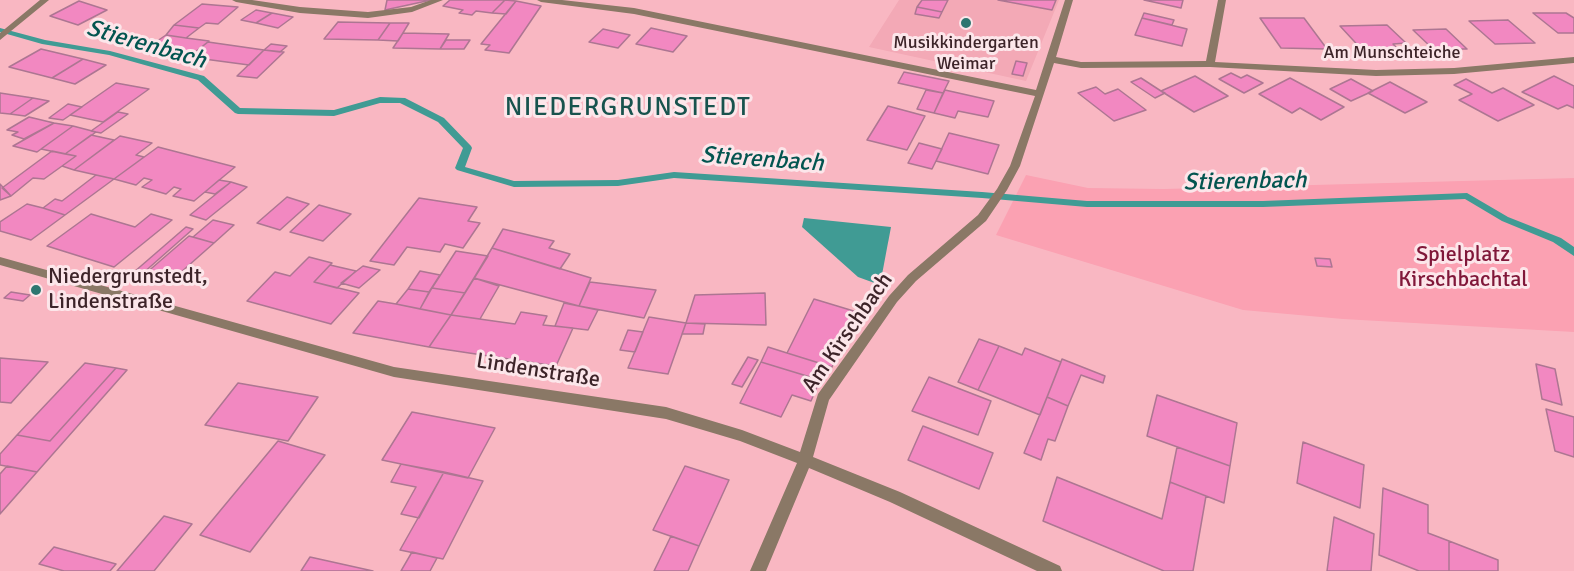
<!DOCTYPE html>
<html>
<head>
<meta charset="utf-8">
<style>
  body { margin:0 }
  canvas { display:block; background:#f9b7c2 }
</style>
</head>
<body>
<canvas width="1574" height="571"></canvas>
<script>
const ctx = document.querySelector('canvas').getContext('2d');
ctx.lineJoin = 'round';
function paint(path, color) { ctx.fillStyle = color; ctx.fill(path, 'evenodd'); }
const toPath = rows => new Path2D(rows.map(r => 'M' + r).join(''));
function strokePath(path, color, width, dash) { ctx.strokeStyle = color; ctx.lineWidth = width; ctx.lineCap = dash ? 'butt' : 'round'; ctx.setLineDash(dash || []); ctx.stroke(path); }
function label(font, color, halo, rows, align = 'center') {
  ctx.font = font + ' Signika,sans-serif'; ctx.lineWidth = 6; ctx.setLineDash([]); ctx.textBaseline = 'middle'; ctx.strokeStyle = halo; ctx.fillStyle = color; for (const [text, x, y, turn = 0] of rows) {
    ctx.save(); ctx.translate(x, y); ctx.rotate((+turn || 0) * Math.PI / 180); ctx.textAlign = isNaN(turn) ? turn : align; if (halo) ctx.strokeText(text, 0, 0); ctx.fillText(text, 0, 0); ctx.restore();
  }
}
paint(toPath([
  [899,0,1059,0,1026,81,869,47]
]), '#f3a9b6');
paint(toPath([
  [1026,175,1088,188,1164,189,1574,178,1574,332,1343,319,1243,310,996,235]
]), '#fba1b2');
paint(toPath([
  [804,218,891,227,880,285,858,277,802,227]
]), '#409b94');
paint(toPath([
  [0,28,45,40,110,51,204,76,240,108,334,110,380,97,405,98,444,118,471,146,472,148,465,167,514,181,618,180,674,172,982,192,1087,201,1263,201,1467,193,1508,217,1561,238,1574,247,1574,256,1553,242,1502,221,1465,199,1263,207,1087,207,982,198,674,178,618,186,514,187,457,170,455,168,463,148,438,122,400,103,380,103,334,116,238,114,235,113,198,80,109,55,42,44,0,32,0,28]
]), '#409b94');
const building = toPath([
  [387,0,431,0,385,10,387,0],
  [450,0,505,0,492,13,476,11,472,15,459,13,463,10,443,6,450,0],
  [505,0,516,1,506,14,492,13,505,0],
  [922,0,948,0,942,12,917,7,922,0],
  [998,0,1056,0,1052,10,998,0],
  [1144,0,1183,0,1181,8,1144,0],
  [79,1,107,10,78,25,50,16,79,1],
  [516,1,541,6,509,53,485,50,490,45,481,44,516,1],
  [202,4,238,7,218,24,206,23,199,28,174,25,202,4],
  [917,7,942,12,939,18,915,14,917,7],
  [256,10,272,13,256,23,241,20,256,10],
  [272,13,293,17,278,28,256,23,272,13],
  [1144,13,1174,20,1172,25,1142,18,1144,13],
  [1533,13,1566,13,1574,18,1574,33,1558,33,1533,13],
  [1142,18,1187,29,1182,46,1135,35,1142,18],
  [1260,18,1304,18,1327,49,1281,48,1260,18],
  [1508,20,1535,43,1495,44,1469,21,1508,20],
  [338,22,390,23,378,40,324,39,338,22],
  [390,23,409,23,398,41,378,40,390,23],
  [174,25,199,28,186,38,166,35,174,25],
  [1387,25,1406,43,1393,44,1401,52,1365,53,1340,26,1387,25],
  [651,28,687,36,673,52,636,44,651,28],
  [603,29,630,35,618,48,589,42,603,29],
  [1446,29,1467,49,1433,49,1413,30,1446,29],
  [403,33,449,34,440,49,393,48,403,33],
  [166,35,186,38,209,41,189,57,144,50,166,35],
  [446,40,470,40,464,49,440,49,446,40],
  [208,42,264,50,249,65,189,57,208,42],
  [271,44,287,46,280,52,264,50,271,44],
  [41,49,83,59,52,78,9,67,41,49],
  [264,50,284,52,257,78,237,76,264,50],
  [83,59,106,65,75,84,52,78,83,59],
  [1016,61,1027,63,1023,76,1012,74,1016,61],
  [904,72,949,81,943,93,898,83,904,72],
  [1231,73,1241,78,1247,75,1263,83,1244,93,1219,79,1231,73],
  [1195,76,1228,96,1194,112,1161,91,1195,76],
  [1554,76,1574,86,1574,108,1567,105,1558,109,1522,92,1554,76],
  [1141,78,1161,91,1165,93,1155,98,1131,82,1141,78],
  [1290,78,1344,107,1321,120,1300,108,1292,113,1259,94,1290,78],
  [1351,79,1373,91,1351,101,1330,89,1351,79],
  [1466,79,1492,93,1503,88,1534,105,1498,121,1459,100,1472,94,1454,85,1466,79],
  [1390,82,1427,102,1405,113,1368,93,1390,82],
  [116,83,149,89,103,122,70,115,116,83],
  [1096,87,1105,94,1118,89,1146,110,1114,121,1078,93,1096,87],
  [926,90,943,93,934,113,917,109,926,90],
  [945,90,994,101,988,117,958,111,955,118,934,113,945,90],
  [0,93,33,98,10,114,0,113,0,93],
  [33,98,49,101,25,116,10,114,33,98],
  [68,104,82,107,63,120,49,118,68,104],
  [888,106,925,116,907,150,867,140,888,106],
  [118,112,128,114,101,133,91,131,118,112],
  [29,117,54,123,24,139,12,135,18,132,7,130,29,117],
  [54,123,73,126,37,152,13,146,54,123],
  [73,126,96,132,65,154,41,149,73,126],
  [949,133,999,145,988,174,936,161,949,133],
  [91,135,114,140,74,170,62,166,76,156,65,154,91,135],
  [120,136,152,143,136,155,144,157,114,179,74,170,120,136],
  [919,143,942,149,932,169,908,163,919,143],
  [158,147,235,167,194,201,173,196,181,189,174,187,166,194,142,187,152,180,144,178,136,185,114,179,158,147],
  [52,151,76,156,44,179,33,178,11,196,2,188,52,151],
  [96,175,114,179,65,215,43,208,55,199,62,201,96,175],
  [219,180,231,182,215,194,205,192,219,180],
  [231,182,247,187,206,220,190,215,231,182],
  [0,184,11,196,0,200,0,184],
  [287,197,309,204,280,230,257,223,287,197],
  [419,198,477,207,468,221,480,223,463,248,445,244,440,252,407,247,394,265,370,261,419,198],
  [27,204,43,208,65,215,31,240,0,231,0,222,27,204],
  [319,205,351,214,323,241,290,232,319,205],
  [91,214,135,227,151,214,172,220,114,267,47,246,91,214],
  [213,220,234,225,214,243,193,237,213,220],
  [186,227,193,229,142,274,134,272,186,227],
  [503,229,554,241,549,248,570,254,560,269,492,248,503,229],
  [189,236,214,243,171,281,145,274,189,236],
  [492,248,591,278,579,306,474,278,492,248],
  [456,251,488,256,465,293,432,288,456,251],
  [309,257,332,263,314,282,359,293,331,324,247,301,275,272,290,276,309,257],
  [1315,258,1330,259,1332,267,1317,266,1315,258],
  [330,265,356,271,337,288,314,282,330,265],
  [363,266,380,270,359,288,341,283,363,266],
  [420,271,440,275,429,292,408,289,420,271],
  [474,278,499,286,480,319,451,315,474,278],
  [590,282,656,290,644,318,579,306,590,282],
  [432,288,465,293,451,315,420,309,432,288],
  [408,289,429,292,420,309,396,304,408,289],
  [11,292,30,295,23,301,4,298,11,292],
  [765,293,766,325,686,323,695,295,765,293],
  [814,299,857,312,832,367,787,353,814,299],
  [378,301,396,304,451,315,429,347,353,333,378,301],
  [564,303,598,310,588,330,555,326,564,303],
  [521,312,547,316,543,325,573,328,556,366,429,347,451,315,515,324,521,312],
  [649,317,686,323,668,374,628,368,649,317],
  [686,323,705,324,703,334,682,334,686,323],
  [628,330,643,332,635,352,620,350,628,330],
  [979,339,999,346,978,390,958,382,979,339],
  [999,346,1022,355,1025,348,1061,362,1040,415,978,390,999,346],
  [768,347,787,353,832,367,820,380,761,362,768,347],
  [748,357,758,360,742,387,732,384,748,357],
  [0,358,48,362,11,403,0,402,0,358],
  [1062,359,1105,376,1103,383,1081,375,1068,406,1047,397,1062,359],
  [761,362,820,380,811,401,792,395,781,417,740,403,761,362],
  [85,363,116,368,50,441,17,435,85,363],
  [1536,364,1555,369,1562,405,1542,399,1536,364],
  [116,368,127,370,37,472,0,465,0,454,17,435,50,441,116,368],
  [929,377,991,401,978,435,912,411,929,377],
  [238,383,318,397,288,441,205,425,238,383],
  [1157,395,1237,423,1230,466,1147,436,1157,395],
  [1047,397,1068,406,1055,441,1048,439,1041,460,1024,453,1047,397],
  [1546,409,1574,417,1574,457,1555,451,1546,409],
  [412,412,495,428,468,478,382,460,412,412],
  [923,426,993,453,979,489,908,460,923,426],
  [278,441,325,455,250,552,200,535,278,441],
  [1303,442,1364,465,1360,508,1297,483,1303,442],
  [1177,447,1230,466,1224,503,1170,482,1177,447],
  [401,464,444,472,419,518,401,514,416,487,391,482,401,464],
  [7,466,37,472,0,514,0,474,7,466],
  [685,466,729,480,699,546,653,530,685,466],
  [444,472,483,481,443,559,400,550,444,472],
  [1057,477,1162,519,1170,482,1206,496,1193,571,1164,571,1043,521,1057,477],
  [1383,488,1428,505,1428,533,1449,541,1449,571,1419,571,1379,555,1383,488],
  [164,516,192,524,154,571,117,571,164,516],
  [1334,517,1374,534,1371,571,1327,571,1334,517],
  [671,536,699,546,688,571,654,571,671,536],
  [1449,541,1498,560,1498,571,1449,571,1449,541],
  [54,547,116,564,110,571,64,571,39,564,54,547],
  [412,552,437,558,430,571,401,571,412,552],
  [310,557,373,571,301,571,310,557]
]);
paint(building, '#f288c1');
strokePath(building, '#ad7692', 1.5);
paint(toPath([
  [40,0,49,0,0,40,0,33,40,0],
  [232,0,252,0,300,7,368,12,411,7,431,0,443,0,412,12,368,18,300,13,236,2,232,0],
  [537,0,562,0,634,8,1036,90,1065,0,1073,0,1056,57,1081,62,1206,61,1218,0,1226,0,1215,62,1376,70,1454,68,1574,57,1574,63,1454,74,1376,76,1210,67,1081,68,1054,63,1020,166,1007,190,986,221,916,281,897,302,829,400,813,457,900,492,1060,566,1062,571,1037,571,890,502,809,468,766,571,750,571,797,463,740,441,666,419,394,377,0,265,0,257,394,367,666,407,742,430,800,452,818,394,889,296,908,275,978,215,997,189,1010,166,1035,96,634,14,541,2,537,0]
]), '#8a7866');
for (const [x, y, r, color] of [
  [966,23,6,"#2d7670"],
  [36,290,6,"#2d7670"]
]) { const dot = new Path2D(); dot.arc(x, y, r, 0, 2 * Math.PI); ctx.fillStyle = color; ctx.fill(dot); strokePath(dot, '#fce6ea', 2); }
label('18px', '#3d2429', '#fce6ea', [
  ["Musikkindergarten",966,43],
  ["Weimar",966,64]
]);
label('18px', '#3d2429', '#fce6ea', [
  ["Am Munschteiche",1392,53]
]);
label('22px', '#801739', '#fce6ea', [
  ["Spielplatz",1463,255],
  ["Kirschbachtal",1463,280]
]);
label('22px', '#3d2429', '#fce6ea', [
  ["Niedergrunstedt,",48,277],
  ["Lindenstraße",48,302]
], 'left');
label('22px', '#3d2429', '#fce6ea', [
  ["Am Kirschbach",848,333,-55],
  ["Lindenstraße",538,371,9]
]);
label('italic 24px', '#035550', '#fce6ea', [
  ["Stierenbach",146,45,16],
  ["Stierenbach",762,160,4],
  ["Stierenbach",1245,182,-1]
]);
ctx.letterSpacing = '1.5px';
label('26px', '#18534e', '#fce6ea', [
  ["NIEDERGRUNSTEDT",628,108]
]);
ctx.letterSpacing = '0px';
</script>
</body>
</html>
